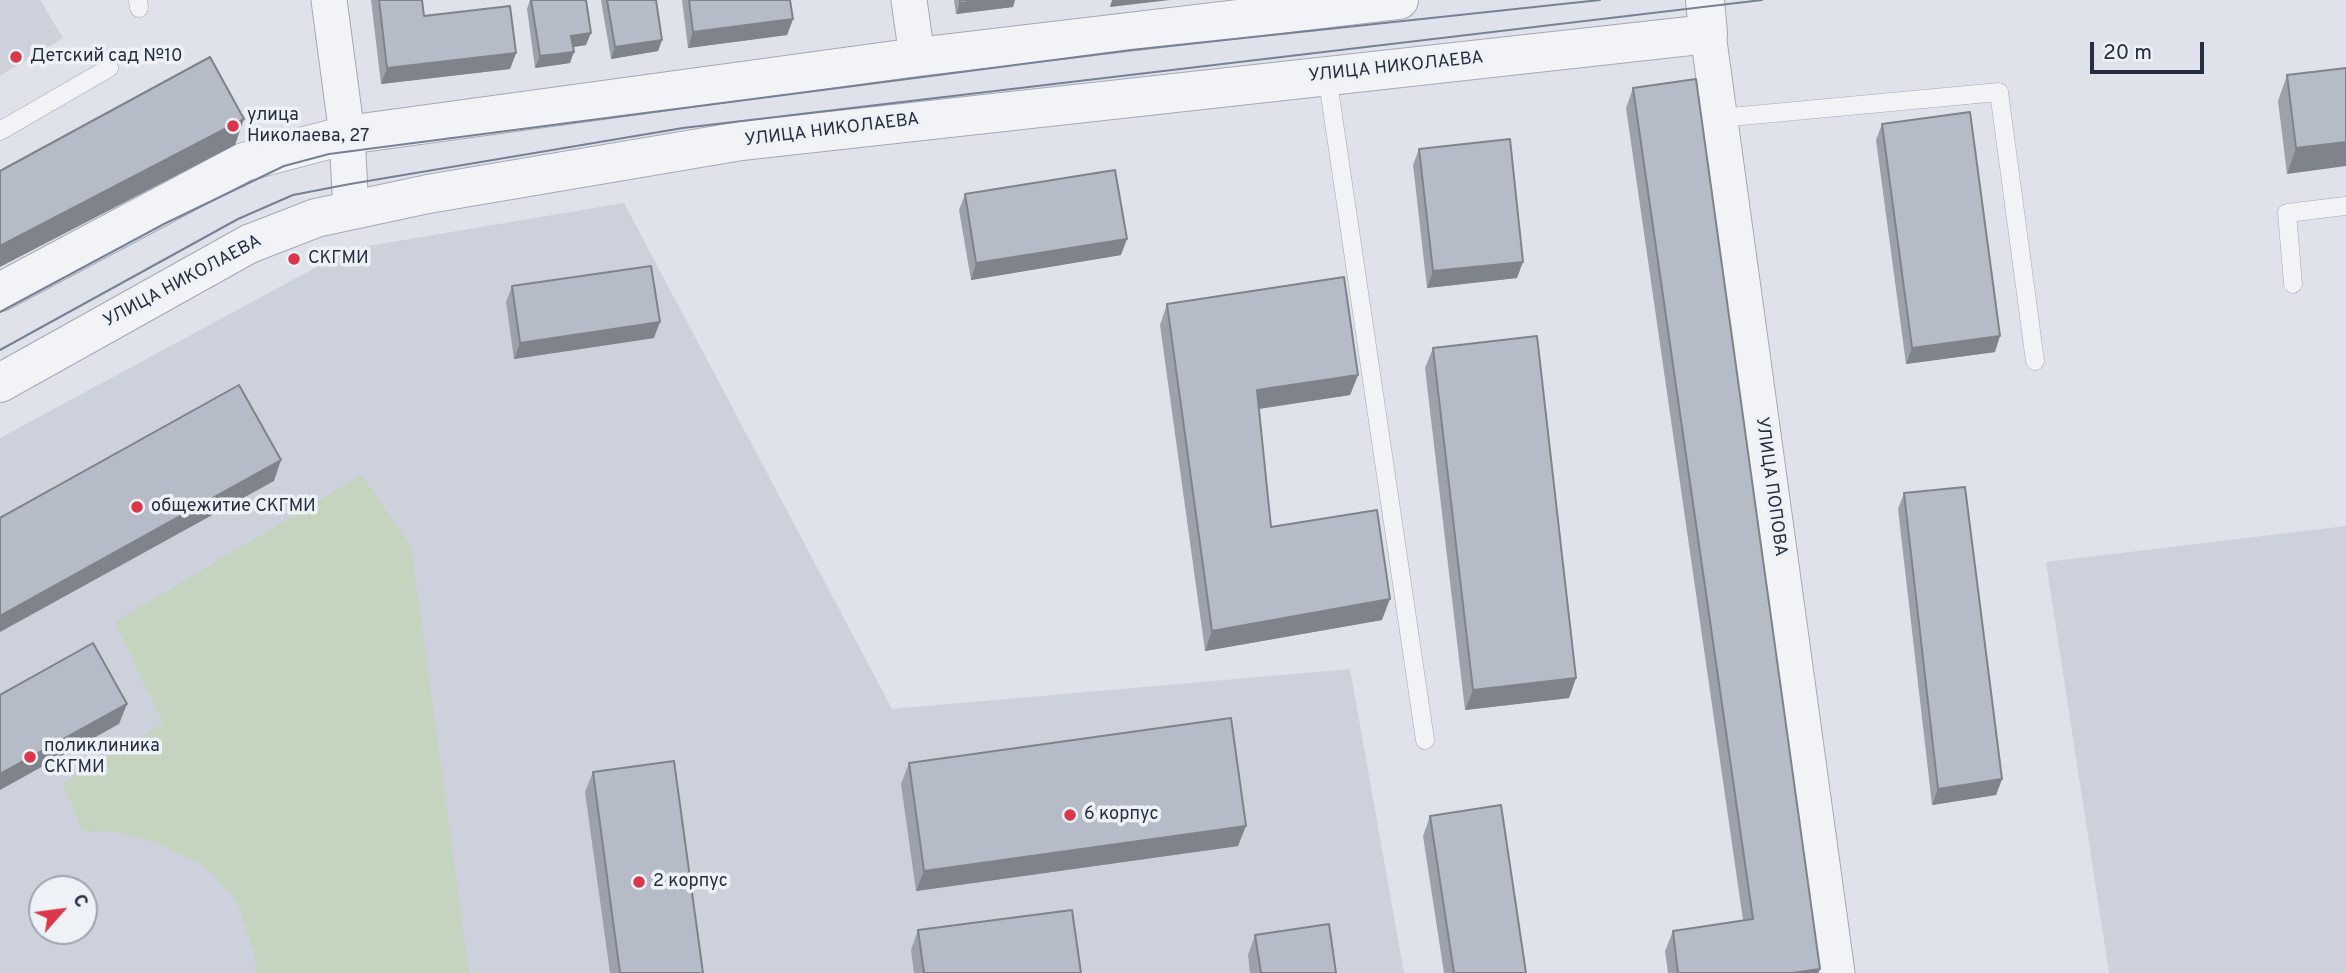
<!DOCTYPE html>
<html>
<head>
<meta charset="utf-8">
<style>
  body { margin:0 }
  #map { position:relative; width:2346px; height:973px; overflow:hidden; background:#dfe2ea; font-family:Overpass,sans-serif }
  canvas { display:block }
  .north { position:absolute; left:28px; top:875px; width:70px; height:70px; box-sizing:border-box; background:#eef2f7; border:2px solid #9ea4af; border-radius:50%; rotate:62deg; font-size:19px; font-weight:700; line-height:28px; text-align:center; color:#262f42 }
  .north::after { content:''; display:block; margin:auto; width:24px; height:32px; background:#dc364a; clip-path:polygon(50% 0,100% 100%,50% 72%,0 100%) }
  .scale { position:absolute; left:2090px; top:42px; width:114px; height:32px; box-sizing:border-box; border:4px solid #262f42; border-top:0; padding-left:9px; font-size:21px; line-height:24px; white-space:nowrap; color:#262f42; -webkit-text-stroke:5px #eef2f7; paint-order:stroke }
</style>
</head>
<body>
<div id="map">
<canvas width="2346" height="973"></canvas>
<div class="north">С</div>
<div class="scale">20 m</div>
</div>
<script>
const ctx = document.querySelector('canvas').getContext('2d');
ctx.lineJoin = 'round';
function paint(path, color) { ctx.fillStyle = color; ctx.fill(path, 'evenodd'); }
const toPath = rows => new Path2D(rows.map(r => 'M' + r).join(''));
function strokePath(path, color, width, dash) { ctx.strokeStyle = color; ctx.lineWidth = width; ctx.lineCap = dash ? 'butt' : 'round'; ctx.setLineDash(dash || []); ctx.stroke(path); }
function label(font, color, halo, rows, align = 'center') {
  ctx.font = font + ' Overpass,sans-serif'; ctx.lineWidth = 7; ctx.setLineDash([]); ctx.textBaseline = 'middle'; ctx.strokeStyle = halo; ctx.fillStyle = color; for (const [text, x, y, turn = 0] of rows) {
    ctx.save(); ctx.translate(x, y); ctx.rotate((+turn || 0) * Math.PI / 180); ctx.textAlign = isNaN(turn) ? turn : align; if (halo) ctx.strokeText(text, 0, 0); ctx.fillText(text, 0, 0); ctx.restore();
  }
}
paint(toPath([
  [0,0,40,0,63,38,0,76],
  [624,203,892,709,1350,669,1404,973,0,973,0,438,350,249],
  [42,889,84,889,84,931,42,931],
  [2346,526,2346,973,2109,973,2046,562]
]), '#ccd1dc');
paint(toPath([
  [362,475,411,547,469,973,257,973,253,950,236,900,203,865,155,842,119,832,83,831,63,784,163,723,115,622]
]), '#c4d4bf');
const service = toPath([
  [138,0,139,8],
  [1327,75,1425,740],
  [1720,118,1999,92,2035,361],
  [0,131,109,68],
  [2293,284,2287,213,2346,206]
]);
const minor = toPath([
  [329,0,347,135,351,211],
  [909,0,917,57],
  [1708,34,1837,973]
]);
const tertiary = toPath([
  [0,292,244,162,347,135,917,57,1399,0],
  [0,383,249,244,316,218,428,194,741,141,1708,34,1705,0]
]);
strokePath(service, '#a4a9b4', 19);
strokePath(minor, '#a4a9b4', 37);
strokePath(tertiary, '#a4a9b4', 40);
strokePath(service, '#f2f3f7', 18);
strokePath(minor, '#f2f3f7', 35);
strokePath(tertiary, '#f2f3f7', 38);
strokePath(toPath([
  [0,312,164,224,284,166,329,154,1131,50,1600,0],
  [0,350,238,219,293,195,350,184,683,128,1762,0]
]), '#768195', 2);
paint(toPath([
  [371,0,422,0,424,16,516,53,510,69,381,84],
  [530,0,586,0,586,45,573,47,570,63,535,68,527,9],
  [601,0,656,0,662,40,658,51,611,59],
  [682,0,790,0,793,19,787,35,688,48],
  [954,0,1015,0,1013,7,956,14],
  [2346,68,2287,174,2278,101,2287,75],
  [1633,88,1820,969,1818,973,1668,973,1665,951,1673,931,1743,920,1626,108],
  [1882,124,1995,352,1906,364,1876,140],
  [1419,149,1517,278,1427,288,1413,165],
  [965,194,1121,255,971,280,959,210],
  [512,286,654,338,514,359,506,302],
  [1167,304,1358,375,1350,395,1259,409,1271,527,1382,620,1205,651,1160,325],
  [1433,348,1576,678,1569,698,1465,710,1425,368],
  [1904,493,2002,779,1996,795,1932,805,1898,509],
  [909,763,1238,846,916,891,901,784],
  [593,772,703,973,610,973,585,792],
  [1430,816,1526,973,1444,973,1423,836],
  [918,930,1081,973,914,973,911,950],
  [1255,935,1336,973,1250,973,1248,955]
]), '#9ca1ab');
paint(toPath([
  [984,0,1015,0,1013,7,956,14,960,3],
  [1112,0,1170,0,1110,7],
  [793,19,787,35,688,48,693,32],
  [591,33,586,45,567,48,571,36],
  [662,40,658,51,611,59,615,47],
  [574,52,570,63,535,68,540,56],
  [516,53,510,69,381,84,387,68],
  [244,119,235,145,0,267,0,246],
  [2346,142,2346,166,2287,174,2296,148],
  [1127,239,1121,255,971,280,976,263],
  [1523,262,1517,278,1427,288,1433,271],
  [660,322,654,338,514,359,520,343],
  [2000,336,1995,352,1906,364,1912,348],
  [1358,375,1350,395,1250,410,1257,390],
  [281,460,274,481,0,632,0,616],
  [1390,599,1382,620,1205,651,1212,631],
  [1576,678,1569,698,1465,710,1473,690],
  [127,704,119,724,0,790,0,774],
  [2002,779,1996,795,1932,805,1938,789],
  [1246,826,1238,846,916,891,924,871],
  [1820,969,1818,973,1792,973]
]), '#7f838b');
const building = toPath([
  [379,0,422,0,424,16,510,6,516,53,387,68,379,0],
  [531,0,586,0,591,33,571,36,574,52,540,56,531,0],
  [607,0,656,0,662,40,615,47,607,0],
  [689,0,790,0,793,19,693,32,689,0],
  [960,0,984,0,960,3,960,0],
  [210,57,244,119,0,246,0,171,210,57],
  [2346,68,2346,142,2296,148,2287,75,2346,68],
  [1696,79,1820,969,1792,973,1678,973,1673,931,1753,919,1633,88,1696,79],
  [1970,112,2000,336,1912,348,1882,124,1970,112],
  [1510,139,1523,262,1433,271,1419,149,1510,139],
  [1115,170,1127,239,976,263,965,194,1115,170],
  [651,266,660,322,520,343,512,286,651,266],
  [1344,277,1358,375,1257,390,1271,527,1377,510,1390,599,1212,631,1167,304,1344,277],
  [1537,336,1576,678,1473,690,1433,348,1537,336],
  [239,385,281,460,0,616,0,518,239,385],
  [1965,487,2002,779,1938,789,1904,493,1965,487],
  [93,643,127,704,0,774,0,695,93,643],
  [1231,718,1246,826,924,871,909,763,1231,718],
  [674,761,703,973,620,973,593,772,674,761],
  [1501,805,1526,973,1454,973,1430,816,1501,805],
  [1072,910,1081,973,924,973,918,930,1072,910],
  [1329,924,1336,973,1261,973,1255,935,1329,924]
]);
paint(building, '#b5bbc7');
strokePath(building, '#7f838b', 2);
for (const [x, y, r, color] of [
  [16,57,7,"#dc364a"],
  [233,126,7,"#dc364a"],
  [294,259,7,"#dc364a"],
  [137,507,7,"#dc364a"],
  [30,757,7,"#dc364a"],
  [1070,815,7,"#dc364a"],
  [639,882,7,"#dc364a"]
]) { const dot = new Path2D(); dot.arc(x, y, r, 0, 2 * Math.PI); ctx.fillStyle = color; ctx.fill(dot); strokePath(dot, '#eef2f7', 2.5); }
label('18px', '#262f42', '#eef2f7', [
  ["Детский сад №10",30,57],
  ["улица",247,116],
  ["Николаева, 27",247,137],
  ["СКГМИ",308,259],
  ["общежитие СКГМИ",151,507],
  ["поликлиника",44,747],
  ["СКГМИ",44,768],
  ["6 корпус",1084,815],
  ["2 корпус",653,882]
], 'left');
label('18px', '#262f42', '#eef2f7', [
  ["УЛИЦА НИКОЛАЕВА",1396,68,-6],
  ["УЛИЦА НИКОЛАЕВА",832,131,-7],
  ["УЛИЦА НИКОЛАЕВА",183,282,-28],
  ["УЛИЦА ПОПОВА",1770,487,82]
]);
</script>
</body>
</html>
